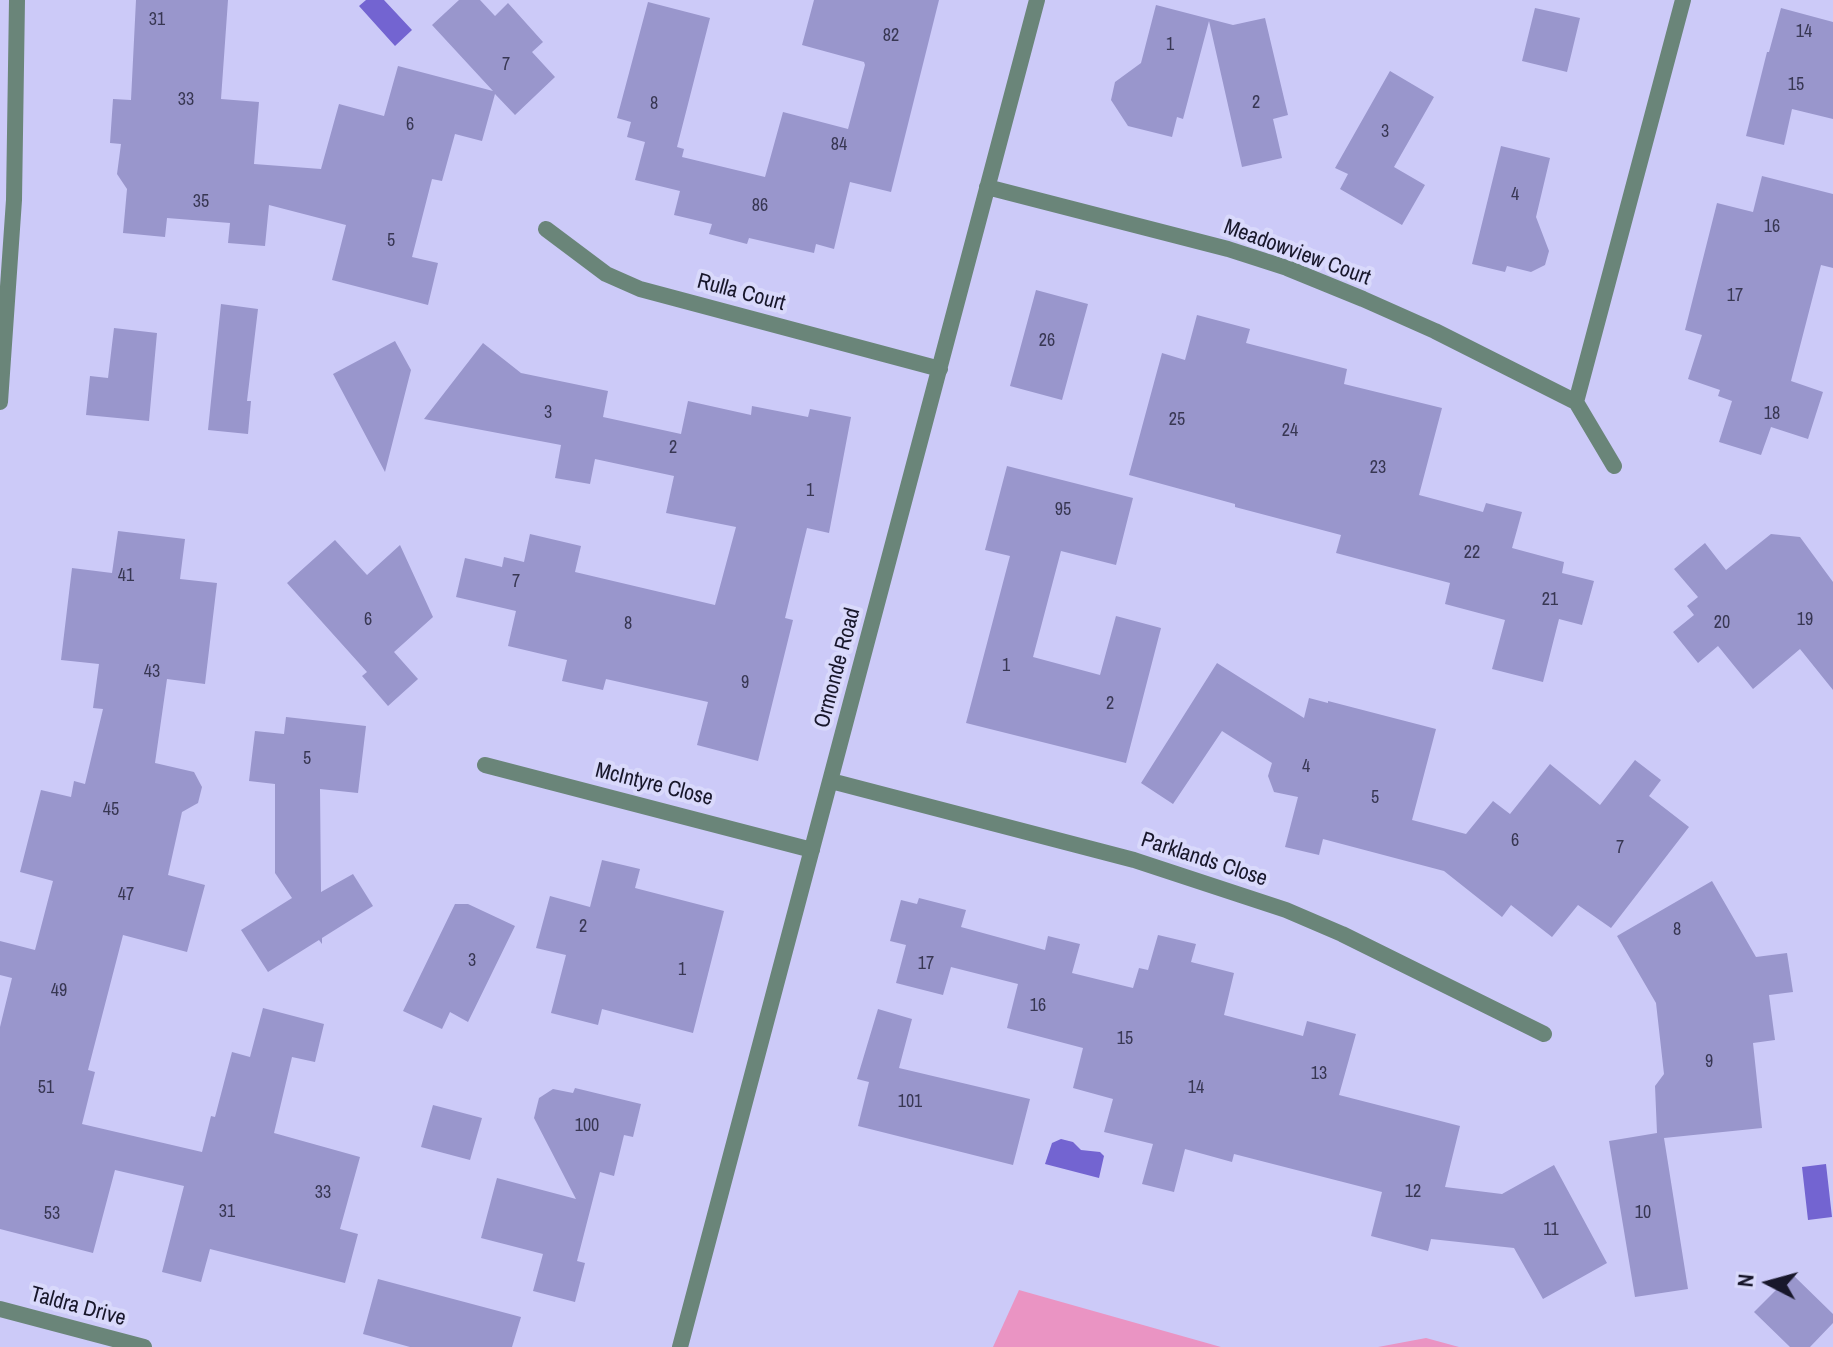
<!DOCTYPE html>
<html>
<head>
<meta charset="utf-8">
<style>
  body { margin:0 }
  #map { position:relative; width:1833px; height:1347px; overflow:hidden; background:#cccaf8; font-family:"Archivo Narrow",sans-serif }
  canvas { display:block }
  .north { position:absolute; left:1729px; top:1243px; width:80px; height:80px; -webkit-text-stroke:6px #d9d9fb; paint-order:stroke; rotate:276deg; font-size:22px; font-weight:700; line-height:32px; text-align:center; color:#18172b }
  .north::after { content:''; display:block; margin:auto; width:28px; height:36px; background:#18172b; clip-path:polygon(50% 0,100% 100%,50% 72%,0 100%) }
</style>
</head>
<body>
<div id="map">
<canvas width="1833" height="1347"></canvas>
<div class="north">N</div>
</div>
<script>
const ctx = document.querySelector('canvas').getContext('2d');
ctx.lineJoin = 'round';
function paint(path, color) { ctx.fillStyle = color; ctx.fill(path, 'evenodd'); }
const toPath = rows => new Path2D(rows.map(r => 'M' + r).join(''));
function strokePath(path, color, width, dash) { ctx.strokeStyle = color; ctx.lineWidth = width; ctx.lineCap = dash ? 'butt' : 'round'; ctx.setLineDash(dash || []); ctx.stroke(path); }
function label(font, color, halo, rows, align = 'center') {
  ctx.font = font + ' "Archivo Narrow",sans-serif'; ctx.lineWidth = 8; ctx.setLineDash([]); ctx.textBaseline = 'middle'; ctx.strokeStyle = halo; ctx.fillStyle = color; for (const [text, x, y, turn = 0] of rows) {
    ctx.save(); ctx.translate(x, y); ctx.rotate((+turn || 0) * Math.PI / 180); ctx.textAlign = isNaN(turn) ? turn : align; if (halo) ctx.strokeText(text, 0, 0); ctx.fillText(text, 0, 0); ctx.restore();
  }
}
paint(toPath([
  [1019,1290,1221,1347,993,1347],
  [1426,1338,1459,1347,1375,1347,1378,1347]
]), '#ea94c3');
paint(toPath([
  [366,0,384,0,412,30,395,46,359,6],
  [1061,1139,1073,1142,1081,1150,1100,1152,1104,1156,1099,1178,1045,1164,1052,1143],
  [1826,1164,1832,1217,1808,1220,1802,1167]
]), '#7364d1');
paint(toPath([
  [136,0,228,0,221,99,259,102,254,164,321,169,339,104,384,116,398,66,493,91,432,25,459,0,480,0,495,16,508,3,543,42,532,52,555,77,515,115,495,94,482,141,455,134,442,181,432,179,412,257,438,263,428,305,332,280,346,225,269,205,265,246,228,243,230,223,167,218,165,237,123,233,127,189,117,174,121,144,110,143,113,99,131,100],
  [814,0,939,0,891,192,850,182,834,249,816,244,814,253,749,238,747,244,709,234,712,224,674,215,680,191,635,180,645,142,627,137,631,122,617,118,648,2,710,18,677,147,684,149,682,157,765,177,783,112,848,129,865,65,864,62,802,45],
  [1156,5,1233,25,1265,18,1288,115,1273,119,1282,158,1242,167,1209,21,1183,119,1177,117,1172,137,1128,126,1111,100,1115,82,1141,63],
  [1535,8,1580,18,1567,72,1522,61],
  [1781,8,1833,22,1833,119,1792,109,1784,145,1746,136,1767,52,1769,52],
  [1390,71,1434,97,1394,167,1425,185,1402,225,1340,189,1348,174,1335,168],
  [1501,146,1550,158,1536,217,1549,251,1545,265,1531,272,1507,266,1505,272,1472,264],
  [1762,176,1833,194,1833,268,1821,265,1791,381,1823,392,1808,439,1771,427,1761,455,1719,442,1732,401,1718,396,1720,390,1688,379,1702,335,1685,330,1717,203,1753,212],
  [1036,290,1088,304,1062,400,1010,386],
  [221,304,258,309,247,401,251,401,248,434,208,430],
  [1197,315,1250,329,1246,343,1347,369,1344,384,1442,408,1419,495,1483,512,1486,503,1522,512,1512,548,1564,562,1562,573,1594,581,1582,625,1559,619,1543,682,1492,669,1505,620,1445,604,1450,583,1336,553,1341,535,1235,507,1235,504,1129,475,1162,353,1185,360],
  [114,328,157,333,149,421,86,415,90,376,108,378],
  [395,341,411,370,385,472,333,374],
  [483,343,521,373,608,391,603,417,681,434,688,401,751,415,752,406,808,417,810,409,851,417,829,533,807,528,785,618,793,620,758,761,697,745,708,702,606,679,603,690,562,681,567,660,508,646,516,611,456,597,465,558,502,567,504,557,524,562,530,534,581,546,575,572,715,605,736,527,666,513,674,476,595,459,590,484,555,478,561,445,424,419],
  [1007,466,1133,498,1116,565,1061,551,1033,657,1100,675,1116,616,1161,628,1126,763,966,723,1010,556,985,550],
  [118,531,185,539,180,579,217,583,205,684,167,679,155,763,194,772,202,787,198,803,182,812,168,875,205,885,187,952,123,935,88,1070,95,1072,82,1124,202,1152,211,1116,215,1117,232,1052,250,1057,263,1008,324,1024,315,1062,292,1057,274,1133,360,1157,340,1229,358,1234,345,1283,210,1249,201,1282,162,1272,184,1186,115,1170,93,1253,0,1229,0,1027,12,978,0,975,0,941,35,950,53,881,20,872,41,790,71,797,74,781,85,784,103,709,93,708,99,664,61,660,72,568,112,573],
  [1771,534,1800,537,1833,582,1833,690,1800,649,1753,689,1718,646,1698,663,1673,632,1694,615,1687,606,1698,597,1674,569,1705,543,1726,570],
  [335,540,367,575,400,545,433,617,394,652,418,679,388,706,362,676,367,672,287,583],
  [1217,663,1304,718,1309,698,1328,703,1328,701,1436,729,1412,820,1466,834,1493,801,1510,814,1550,764,1600,805,1635,760,1661,780,1649,796,1689,827,1611,928,1578,905,1552,937,1511,905,1502,917,1444,871,1323,839,1319,855,1285,847,1298,797,1274,792,1268,776,1272,763,1222,731,1173,804,1141,783],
  [286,717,366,726,358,793,320,789,321,892,353,874,373,906,322,938,322,944,319,940,268,972,241,930,292,898,275,873,275,784,249,781,255,731,284,734],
  [602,860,640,869,635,888,724,911,693,1033,602,1009,598,1025,551,1013,566,955,536,948,550,896,590,907],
  [1712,881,1756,957,1787,953,1793,992,1769,995,1775,1040,1753,1043,1762,1128,1664,1138,1688,1289,1635,1297,1609,1141,1657,1133,1655,1086,1664,1074,1656,1003,1617,936],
  [919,898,966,910,961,927,1045,950,1048,936,1080,944,1072,973,1133,988,1139,968,1148,970,1158,935,1196,944,1191,962,1234,973,1224,1015,1303,1036,1307,1021,1356,1034,1339,1095,1460,1126,1445,1187,1502,1194,1554,1165,1607,1263,1543,1299,1514,1248,1431,1239,1428,1251,1371,1236,1382,1192,1234,1154,1232,1162,1185,1149,1174,1192,1142,1184,1153,1144,1104,1132,1113,1099,1073,1088,1083,1048,1007,1028,1018,984,951,967,943,995,896,983,906,945,890,941,901,900,917,904],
  [455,904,468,904,515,926,468,1022,450,1012,442,1029,403,1011],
  [878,1009,912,1019,899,1068,1030,1099,1013,1165,858,1126,869,1082,857,1079],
  [575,1088,641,1104,633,1137,624,1135,614,1176,600,1172,577,1261,585,1263,575,1302,533,1291,543,1254,481,1238,497,1178,576,1199,534,1118,539,1098,553,1089,573,1093],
  [433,1105,482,1118,470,1160,421,1147],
  [1792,1274,1833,1314,1833,1323,1810,1347,1790,1347,1754,1312],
  [378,1279,521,1317,512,1347,410,1347,363,1334]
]), '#9996cc');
strokePath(toPath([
  [987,187,1228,249,1287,268,1363,299,1435,331,1576,402,1614,466],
  [546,229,606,274,640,289,940,369],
  [0,402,14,200,17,0],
  [1576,402,1683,0],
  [485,765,812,850],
  [831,781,1134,860,1286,910,1342,934,1544,1034],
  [0,1309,144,1347],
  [680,1347,1037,0]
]), '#6a8579', 16);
label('18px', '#383753', null, [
  ["31",157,20],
  ["14",1804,32],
  ["82",891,36],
  ["1",1170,45],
  ["7",506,65],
  ["15",1796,85],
  ["33",186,100],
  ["2",1256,103],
  ["8",654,104],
  ["6",410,125],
  ["3",1385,132],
  ["84",839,145],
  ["4",1515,195],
  ["35",201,202],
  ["86",760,206],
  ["16",1772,227],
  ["5",391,241],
  ["17",1735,296],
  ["26",1047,341],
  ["3",548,413],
  ["18",1772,414],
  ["25",1177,420],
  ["24",1290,431],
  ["2",673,448],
  ["23",1378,468],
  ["1",810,491],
  ["95",1063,510],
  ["22",1472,553],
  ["41",126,576],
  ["7",516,582],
  ["21",1550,600],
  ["6",368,620],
  ["19",1805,620],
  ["20",1722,623],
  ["8",628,624],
  ["1",1006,666],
  ["43",152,672],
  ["9",745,683],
  ["2",1110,704],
  ["5",307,759],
  ["4",1306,767],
  ["5",1375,798],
  ["45",111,810],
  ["6",1515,841],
  ["7",1620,848],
  ["47",126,895],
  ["2",583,927],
  ["8",1677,930],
  ["3",472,961],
  ["17",926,964],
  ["1",682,970],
  ["49",59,991],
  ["16",1038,1006],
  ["15",1125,1039],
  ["9",1709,1062],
  ["13",1319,1074],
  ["51",46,1088],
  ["14",1196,1088],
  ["101",910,1102],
  ["100",587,1126],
  ["12",1413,1192],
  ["33",323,1193],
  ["31",227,1212],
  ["10",1643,1213],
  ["53",52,1214],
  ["11",1551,1230]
]);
label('22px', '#18172b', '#d9d9fb', [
  ["Meadowview Court",1297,253,20],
  ["Rulla Court",741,293,15],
  ["Ormonde Road",838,668,-75],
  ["McIntyre Close",654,785,14],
  ["Parklands Close",1204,860,18],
  ["Taldra Drive",78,1307,15]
]);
</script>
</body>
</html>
